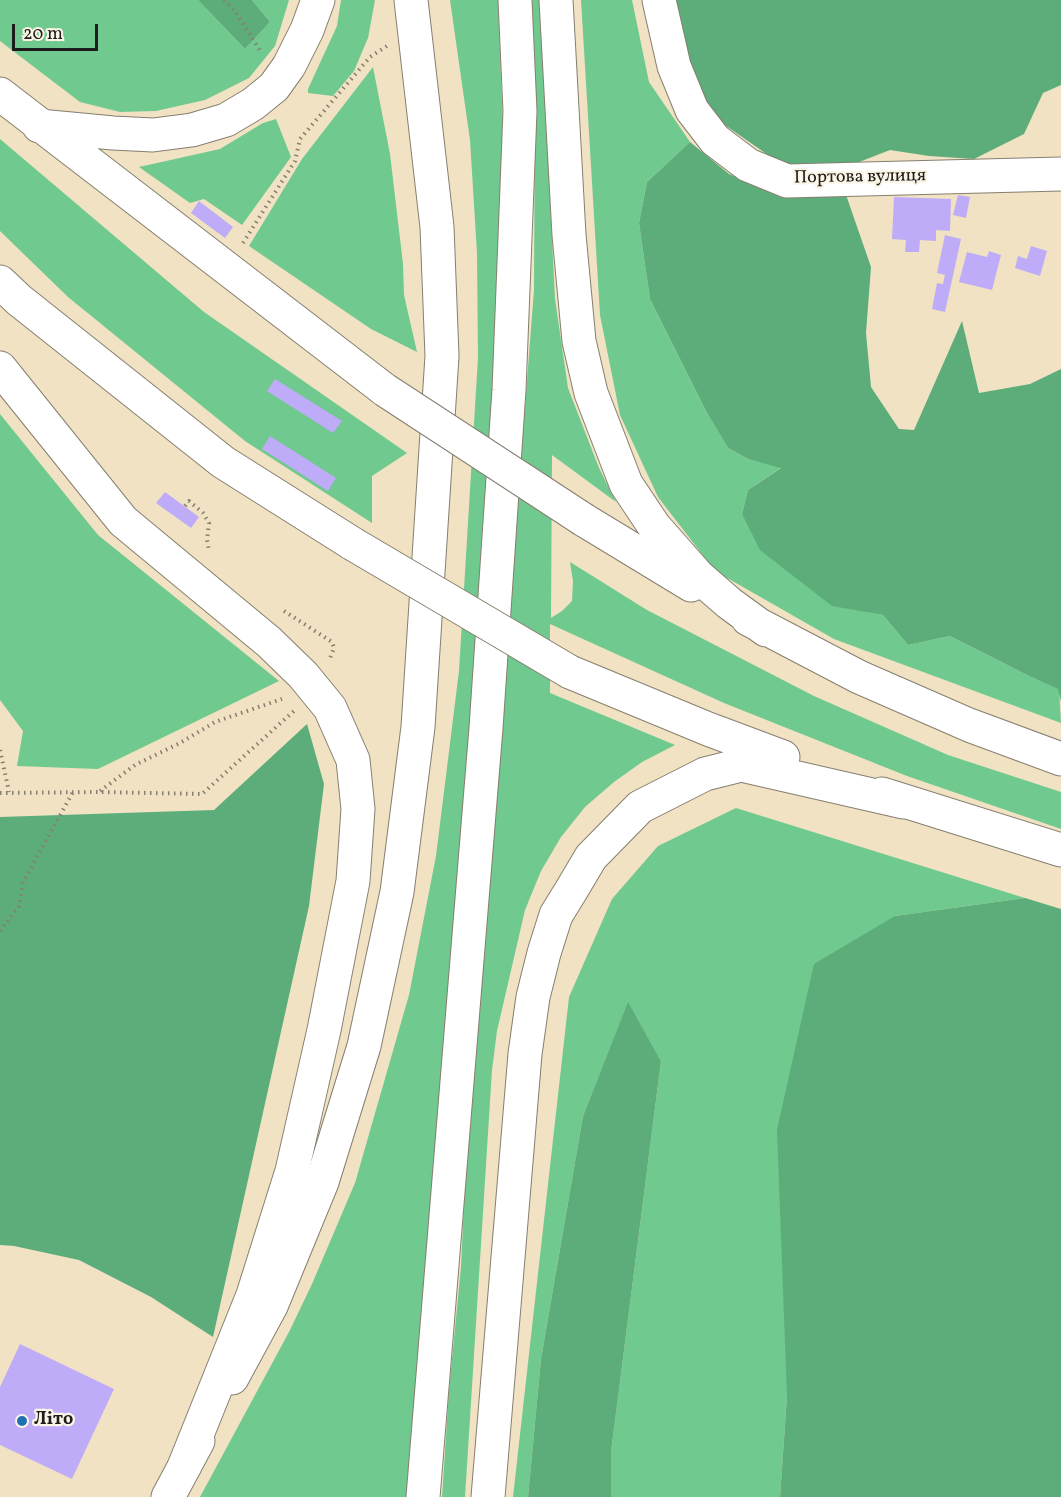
<!DOCTYPE html>
<html>
<head>
<meta charset="utf-8">
<style>
  body { margin:0 }
  #map { position:relative; width:1061px; height:1497px; overflow:hidden; background:#f0e2c3; font-family:Vollkorn,serif }
  canvas { display:block }
  .scale { position:absolute; left:12px; top:24px; width:86px; height:27px; box-sizing:border-box; border:3px solid #1c1c1c; border-top:0; padding-left:8px; font-size:18px; line-height:21px; white-space:nowrap; color:#1c1c1c; -webkit-text-stroke:4px #fcf5e5; paint-order:stroke }
</style>
</head>
<body>
<div id="map">
<canvas width="1061" height="1497"></canvas>
<div class="scale">20 m</div>
</div>
<script>
const ctx = document.querySelector('canvas').getContext('2d');
ctx.lineJoin = 'round';
function paint(path, color) { ctx.fillStyle = color; ctx.fill(path, 'evenodd'); }
const toPath = rows => new Path2D(rows.map(r => 'M' + r).join(''));
function strokePath(path, color, width, dash) { ctx.strokeStyle = color; ctx.lineWidth = width; ctx.lineCap = dash ? 'butt' : 'round'; ctx.setLineDash(dash || []); ctx.stroke(path); }
function label(font, color, halo, rows, align = 'center') {
  ctx.font = font + ' Vollkorn,serif'; ctx.lineWidth = 4.5; ctx.setLineDash([]); ctx.textBaseline = 'middle'; ctx.strokeStyle = halo; ctx.fillStyle = color; for (const [text, x, y, turn = 0] of rows) {
    ctx.save(); ctx.translate(x, y); ctx.rotate((+turn || 0) * Math.PI / 180); ctx.textAlign = isNaN(turn) ? turn : align; if (halo) ctx.strokeText(text, 0, 0); ctx.fillText(text, 0, 0); ctx.restore();
  }
}
paint(toPath([
  [0,0,198,0,245,49,270,22,252,0,289,0,275,46,249,78,205,100,156,111,120,112,80,102,0,41],
  [341,0,375,0,368,38,354,71,333,96,308,93,308,89,337,26],
  [450,0,498,0,505,178,498,479,412,1497,200,1497,289,1332,312,1284,355,1183,409,995,436,856,459,671,478,358,477,253,470,140],
  [530,0,540,0,555,299,568,388,599,468,616,502,552,455,551,618,562,611,572,601,573,581,570,562,647,610,814,696,948,755,1061,792,1061,829,907,776,724,703,550,624,550,693,675,745,642,762,614,782,585,807,561,837,541,871,525,910,497,1031,492,1070,465,1497,442,1497,449,1390,461,1267,465,1182,534,290,535,90],
  [581,0,632,0,649,82,690,142,647,182,639,223,650,299,707,413,728,448,748,459,782,467,748,490,742,514,832,605,883,615,908,645,950,636,1029,676,1059,689,1061,723,834,639,715,571,658,497,620,415,600,315],
  [373,67,390,154,403,264,404,295,417,352,371,329,249,246,302,159],
  [276,119,291,157,242,225,204,199,190,203,139,167,220,149,263,123],
  [0,139,204,312,407,453,372,476,372,523,245,441,68,297,0,231],
  [0,414,98,535,279,681,98,769,17,766,23,731,0,700],
  [736,808,1025,898,895,916,787,1396,780,1497,611,1497,611,1452,661,1061,628,1003,583,1116,541,1359,528,1497,513,1497,569,997,612,899,658,846]
]), '#70c98f');
paint(toPath([
  [198,0,252,0,270,22,245,49],
  [670,0,1061,0,1061,85,1043,93,1024,134,974,159,929,156,890,150,841,169,781,164,719,121,685,68],
  [690,142,729,174,764,188,845,192,871,267,866,333,871,387,899,429,914,430,962,321,979,393,1030,384,1061,369,1061,702,1058,689,1029,676,950,636,908,645,883,615,832,606,760,550,742,514,748,490,781,468,748,459,728,448,707,413,650,299,639,223,647,182],
  [307,724,324,784,309,906,213,1337,151,1297,79,1260,14,1246,0,1245,0,817,214,810],
  [1025,898,1061,909,1061,1497,780,1497,787,1396,777,1130,814,964,895,916],
  [628,1002,661,1061,611,1452,611,1497,528,1497,541,1359,583,1116]
]), '#5cad7a');
paint(toPath([
  [958,195,970,197,966,218,953,215],
  [894,197,951,199,950,231,936,230,936,241,920,240,919,252,905,252,906,240,892,239],
  [199,201,233,227,225,238,191,213],
  [945,235,961,239,945,312,932,309,937,283,943,284,945,275,937,273],
  [1031,246,1047,251,1040,276,1015,268,1018,256,1027,259],
  [989,251,1001,255,992,290,959,282,967,252,987,257],
  [275,379,342,421,333,433,267,391],
  [270,436,336,478,328,491,262,449],
  [165,492,199,517,191,528,156,503],
  [20,1344,114,1389,72,1479,0,1445,0,1387]
]), '#bfacf8');
const minor = toPath([
  [659,0,674,66,692,110,715,140,748,165,787,181,1061,174],
  [232,1378,271,1306,322,1182,364,1046,397,892,418,727,442,356,437,227,411,0],
  [168,1497,198,1441],
  [423,1497,486,728,509,390,520,111,515,0]
]);
const major = toPath([
  [556,0,569,235,579,341,591,393,626,484,654,526,698,576,729,603,766,630],
  [0,94,385,390],
  [39,126,113,133,153,135,192,130,226,120,253,104,274,87,289,66,307,30,318,0],
  [0,282,19,300,223,462,353,544],
  [0,368,123,521,269,642,303,675,330,708,353,760,358,809,353,881,324,1030,292,1171,253,1295,184,1467],
  [584,520,691,585],
  [748,619,859,677,969,725,1061,759],
  [570,672,708,729,783,757],
  [882,794,1061,850],
  [488,1497,525,1054,533,997,544,953,556,915,572,889,591,857,640,807,705,774,741,765,903,802]
]);
strokePath(minor, '#867f70', 35);
strokePath(major, '#867f70', 35);
strokePath(toPath([
  [224,0,235,11,261,52],
  [243,243,295,161,300,139,370,57,387,46],
  [185,506,189,501,203,513,209,523,207,540,209,551],
  [284,611,332,642,334,648,329,661],
  [0,750,9,792],
  [100,791,135,765,180,743,215,722,282,699],
  [0,793,99,792,202,794,294,711],
  [0,931,19,906,23,882,73,792]
]), '#867f70', 4, [1.5, 4.5]);
strokePath(minor, '#fff', 33);
strokePath(major, '#fff', 33);
const majorBridge = toPath([
  [385,390,584,520],
  [353,544,570,672]
]);
strokePath(majorBridge, '#867f70', 35, []);
strokePath(majorBridge, '#fff', 33);
for (const [x, y, r, color] of [
  [22,1421,6,"#1f6fb2"]
]) { const dot = new Path2D(); dot.arc(x, y, r, 0, 2 * Math.PI); ctx.fillStyle = color; ctx.fill(dot); strokePath(dot, '#fcf5e5', 2); }
label('18px', '#1c1c1c', '#fcf5e5', [
  ["Портова вулиця",860,178,-1]
]);
label('bold 18px', '#1c1c1c', '#fcf5e5', [
  ["Літо",34,1421]
], 'left');
</script>
</body>
</html>
